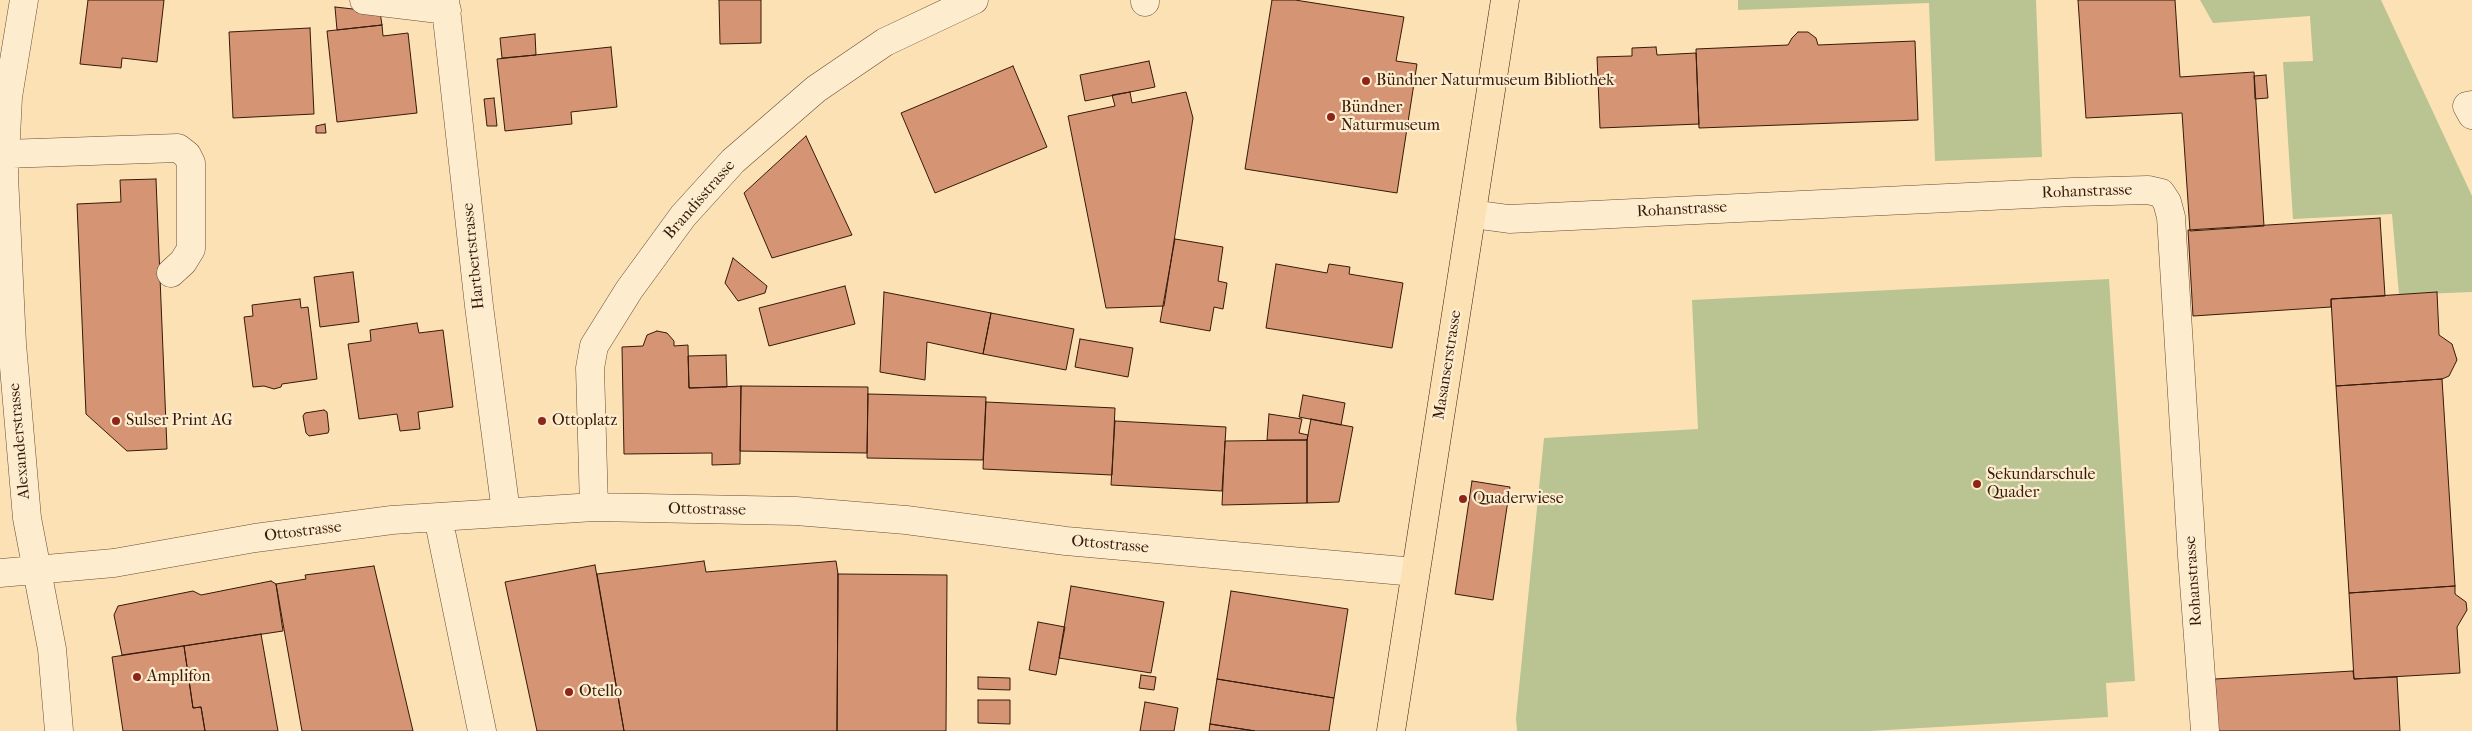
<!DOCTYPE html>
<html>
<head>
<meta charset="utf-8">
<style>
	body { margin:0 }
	canvas { display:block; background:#fce1b4 }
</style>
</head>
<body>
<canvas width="2472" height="731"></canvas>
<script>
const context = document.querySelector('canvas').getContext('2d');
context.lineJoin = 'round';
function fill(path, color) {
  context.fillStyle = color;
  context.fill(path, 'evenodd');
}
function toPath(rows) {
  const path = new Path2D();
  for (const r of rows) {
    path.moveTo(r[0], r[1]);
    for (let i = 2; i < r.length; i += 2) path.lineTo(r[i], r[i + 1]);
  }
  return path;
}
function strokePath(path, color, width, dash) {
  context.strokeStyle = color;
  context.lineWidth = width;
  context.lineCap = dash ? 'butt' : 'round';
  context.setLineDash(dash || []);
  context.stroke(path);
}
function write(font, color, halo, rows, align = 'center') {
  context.font = font + ' "IM FELL French Canon",serif';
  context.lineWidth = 4.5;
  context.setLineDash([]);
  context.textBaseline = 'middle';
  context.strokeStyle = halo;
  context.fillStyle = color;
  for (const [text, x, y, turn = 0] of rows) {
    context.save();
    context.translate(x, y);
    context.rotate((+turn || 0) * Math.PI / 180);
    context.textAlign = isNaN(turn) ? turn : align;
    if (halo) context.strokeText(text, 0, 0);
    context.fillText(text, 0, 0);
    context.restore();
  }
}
fill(toPath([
	[1738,0,2036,0,2042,157,1935,161,1929,3,1738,10],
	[2200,0,2381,0,2472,196,2472,292,2399,295,2392,214,2293,219,2283,62,2313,61,2310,16,2213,23],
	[2109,279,2135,681,2106,683,2108,717,1870,731,1517,731,1516,718,1544,438,1698,429,1692,300]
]), '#b9c492');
const building = toPath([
	[88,0,164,0,157,62,122,58,121,68,80,64,88,0],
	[719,0,761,0,761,43,720,44,719,0],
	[1272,0,1295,0,1404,17,1396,61,1417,64,1397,193,1245,169,1272,0],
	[2078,0,2175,0,2180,77,2254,72,2264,226,2190,231,2182,113,2086,118,2078,0],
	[335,7,380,12,382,25,337,30,335,7],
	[382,25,383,36,408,33,417,113,337,122,327,31,382,25],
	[310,28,314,114,233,118,229,32,310,28],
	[1798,32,1808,32,1816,38,1818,45,1915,41,1918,120,1699,128,1696,49,1788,45,1792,38,1798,32],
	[535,34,536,55,502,58,500,38,535,34],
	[611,47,617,107,571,112,572,124,505,131,497,59,611,47],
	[1656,47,1657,55,1696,53,1699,124,1600,128,1597,57,1632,56,1632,48,1656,47],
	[1149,61,1155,87,1085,101,1080,75,1149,61],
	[1013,66,1047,147,935,193,901,113,1013,66],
	[2266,75,2268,98,2255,99,2254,76,2266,75],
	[1130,92,1132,103,1186,92,1193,118,1164,306,1106,308,1068,116,1115,106,1112,95,1130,92],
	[494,98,497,126,487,126,484,99,494,98],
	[325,124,326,133,316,133,316,126,325,124],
	[806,136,852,235,772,258,744,193,806,136],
	[156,179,167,449,127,451,86,414,77,204,121,202,120,180,156,179],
	[2380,218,2385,296,2331,299,2331,307,2193,316,2188,230,2380,218],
	[1175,239,1223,247,1218,281,1227,283,1223,309,1214,307,1210,331,1160,322,1175,239],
	[733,258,767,286,765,293,738,301,725,283,733,258],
	[1276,264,1327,273,1329,264,1350,267,1349,274,1403,283,1392,348,1266,328,1276,264],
	[353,272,359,322,320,327,314,277,353,272],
	[845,286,855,324,769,346,759,308,845,286],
	[884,292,991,313,983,354,927,342,925,380,880,372,884,292],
	[2437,292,2439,335,2452,344,2457,360,2449,376,2442,379,2336,386,2331,299,2437,292],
	[300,299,301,308,308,307,317,379,282,384,281,387,274,389,264,386,253,387,244,317,253,316,252,305,300,299],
	[991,313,1074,329,1066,370,983,354,991,313],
	[417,323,419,333,443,330,453,407,418,412,420,429,400,431,397,414,359,419,348,344,371,341,370,330,417,323],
	[657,331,667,333,674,341,674,346,688,345,689,388,741,386,740,464,712,465,712,453,624,454,622,347,643,346,647,335,657,331],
	[1080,339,1133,348,1128,377,1075,367,1080,339],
	[726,355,727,387,689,388,688,356,726,355],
	[2442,379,2455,586,2349,593,2336,386,2442,379],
	[741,386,868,387,867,453,740,451,741,386],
	[868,394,986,397,983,460,867,458,868,394],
	[1303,395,1345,403,1341,425,1299,417,1303,395],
	[986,402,1115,408,1112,475,983,469,986,402],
	[324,410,327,412,329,430,328,433,309,436,306,433,303,416,305,413,324,410],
	[1269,414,1302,419,1299,433,1308,435,1307,440,1267,440,1269,414],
	[1311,419,1353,427,1339,502,1307,503,1307,440,1311,419],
	[1115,421,1226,427,1222,491,1111,485,1115,421],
	[1307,440,1307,503,1222,505,1225,441,1307,440],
	[1472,481,1510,487,1493,600,1455,594,1472,481],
	[704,561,706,572,836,561,838,574,837,731,624,731,597,574,704,561],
	[595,565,624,731,537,731,505,582,595,565],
	[374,566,413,731,302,731,276,584,306,579,305,575,374,566],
	[838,574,947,575,946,731,837,731,838,574],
	[271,581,276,584,283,631,122,655,114,615,118,606,193,591,201,595,271,581],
	[1071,586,1164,602,1151,673,1059,658,1071,586],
	[2455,586,2455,594,2466,602,2467,610,2457,627,2460,673,2354,679,2349,593,2455,586],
	[1231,591,1348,609,1334,698,1217,679,1231,591],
	[1038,622,1065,627,1056,675,1029,670,1038,622],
	[261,634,278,731,205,731,201,707,193,708,184,646,261,634],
	[184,646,193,708,201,707,205,731,123,731,112,657,184,646],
	[2353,671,2354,679,2397,677,2400,731,2218,731,2215,679,2353,671],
	[1141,675,1156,677,1154,690,1139,688,1141,675],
	[978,677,1010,678,1010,690,978,689,978,677],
	[1217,679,1334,698,1329,731,1255,731,1210,724,1217,679],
	[978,700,1010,700,1010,724,978,723,978,700],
	[1145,702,1178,708,1174,731,1140,731,1145,702],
	[1210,724,1255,731,1209,731,1210,724]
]);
fill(building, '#d59473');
strokePath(building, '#361a0a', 1);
const minor = toPath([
	[24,0,8,97,4,176,12,344,27,518,52,649,59,731],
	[364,0,447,10],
	[445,0,479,306,506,512],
	[1145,0,1145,2],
	[2472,105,2467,106,2472,115],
	[5,154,178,148,187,155,191,163,191,249,183,262,171,273],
	[1472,214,1509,219,2073,192,2148,190,2161,193,2167,202,2171,217,2192,556,2205,731],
	[594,507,590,368,594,346,629,290,683,216,733,161,816,89,885,42,974,0],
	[438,517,482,731],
	[0,573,114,563,255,538,392,520,594,507,796,511,906,520,1066,541,1415,572]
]);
const major = toPath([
	[1391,731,1505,0]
]);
strokePath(minor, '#684c34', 29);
strokePath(major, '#361a0a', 29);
strokePath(minor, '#fdecce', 28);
strokePath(major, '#fce1b4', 28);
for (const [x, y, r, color] of [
	[1366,81,5,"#8f2418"],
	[1331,117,5,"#8f2418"],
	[116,421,5,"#8f2418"],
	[542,421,5,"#8f2418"],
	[1977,484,5,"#8f2418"],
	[1463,499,5,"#8f2418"],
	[137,677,5,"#8f2418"],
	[569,692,5,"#8f2418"]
]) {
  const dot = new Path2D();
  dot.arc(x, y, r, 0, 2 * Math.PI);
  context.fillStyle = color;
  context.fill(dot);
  strokePath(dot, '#fdecce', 2);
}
write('16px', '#361a0a', '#fdecce', [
	["Bündner Naturmuseum Bibliothek",1376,81],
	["Bündner",1341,108],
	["Naturmuseum",1341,126],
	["Sulser Print AG",126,421],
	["Ottoplatz",552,421],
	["Sekundarschule",1987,475],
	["Quader",1987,493],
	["Quaderwiese",1473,499],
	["Amplifon",147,677],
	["Otello",579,692]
], 'left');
write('16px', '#361a0a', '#fdecce', [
	["Rohanstrasse",2087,192,-2],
	["Brandisstrasse",700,200,-49],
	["Rohanstrasse",1682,210,-3],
	["Hartbertstrasse",474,256,-96],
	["Masanserstrasse",1448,365,-81],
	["Alexanderstrasse",20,441,-95],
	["Ottostrasse",707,510,1],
	["Ottostrasse",303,532,-7],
	["Ottostrasse",1110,545,5],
	["Rohanstrasse",2194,581,-94]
]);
</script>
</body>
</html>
